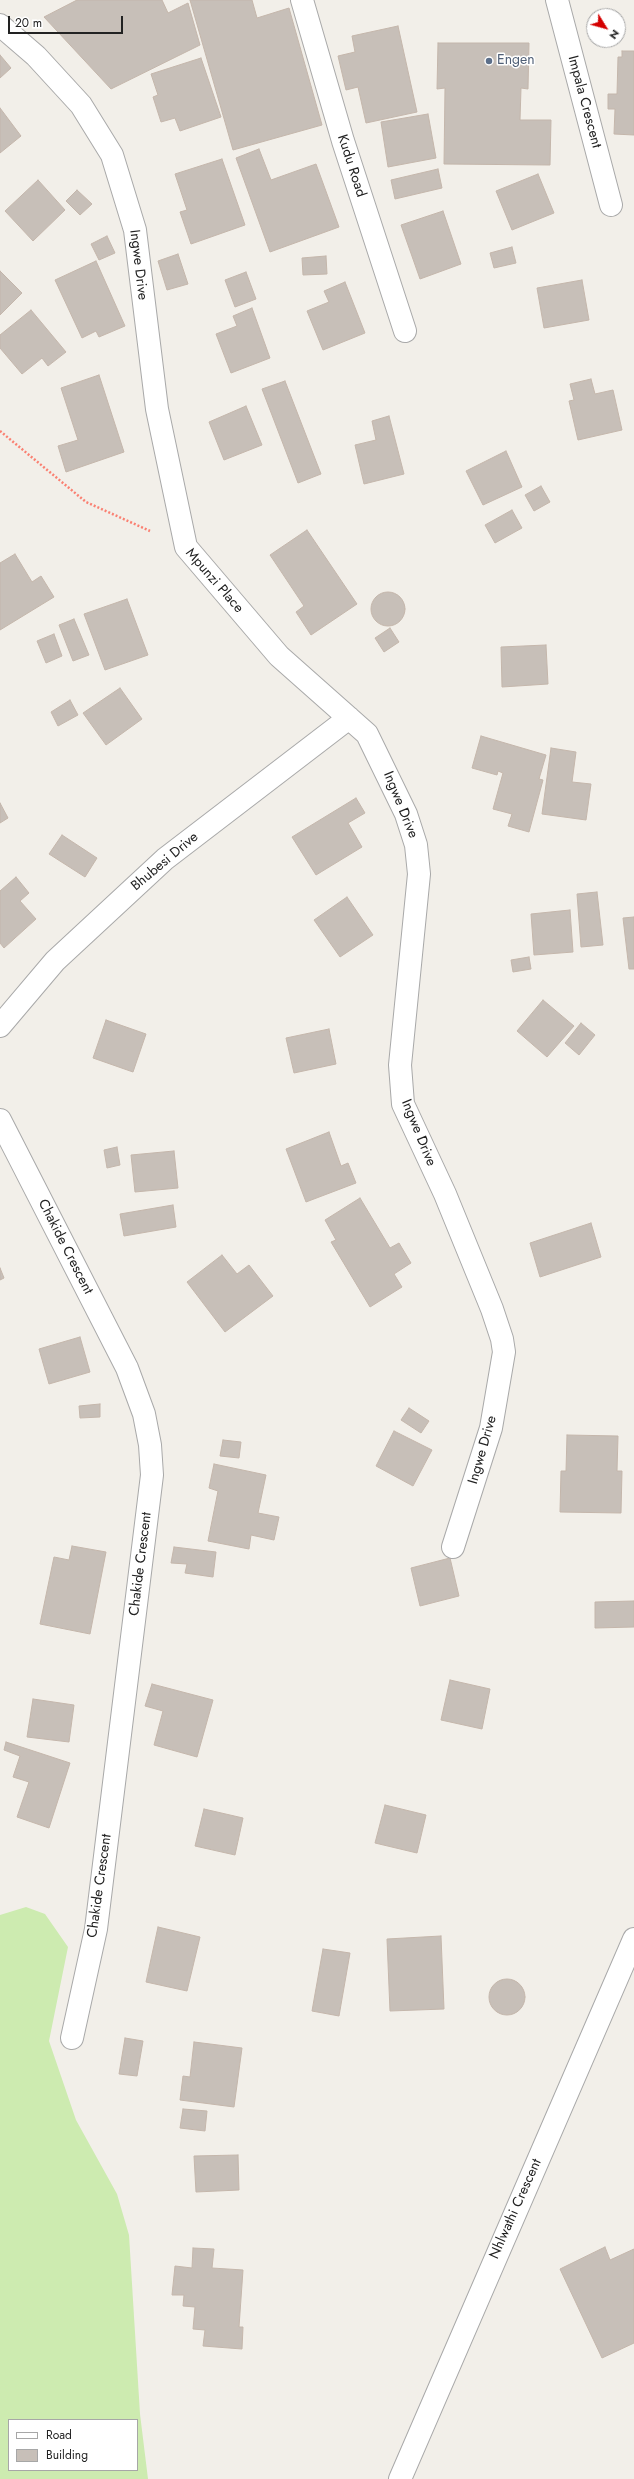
<!DOCTYPE html>
<html>
<head>
<meta charset="utf-8">
<style>
	body { margin:0 }
	#map { position:relative; width:634px; height:2479px; overflow:hidden; background:#f2efe9; font-family:Jost,sans-serif }
	canvas { display:block }
	.legend { position:absolute; left:8px; top:2419px; width:130px; height:52px; box-sizing:border-box; background:#fff; border:1px solid #a7a7a7; margin:0; padding:5px 7px; list-style:none; font-size:12px; color:#222 }
	.legend li { display:flex; align-items:center; gap:8px; height:20px }
	.legend b { width:20px; border:1px solid #a7a7a7 }
	.north { position:absolute; left:586px; top:8px; width:40px; height:40px; box-sizing:border-box; background:#fff; border:1px solid #a7a7a7; border-radius:50%; rotate:127deg; font-size:11px; font-weight:700; line-height:16px; text-align:center; color:#222 }
	.north::after { content:''; display:block; margin:auto; width:14px; height:18px; background:#d40000; clip-path:polygon(50% 0,100% 100%,50% 72%,0 100%) }
	.scale { position:absolute; left:8px; top:16px; width:115px; height:18px; box-sizing:border-box; border:2px solid #222; border-top:0; padding-left:5px; font-size:12px; line-height:14px; white-space:nowrap; color:#222; -webkit-text-stroke:3px #fff; paint-order:stroke }
</style>
</head>
<body>
<div id="map">
<canvas width="634" height="2479"></canvas>
<ul class="legend">
<li><b style="height:5px;background:#fff"></b>Road</li>
<li><b style="height:11px;background:#c7bfb8"></b>Building</li>
</ul>
<div class="north">N</div>
<div class="scale">20 m</div>
</div>
<script>
const context = document.querySelector('canvas').getContext('2d');
context.lineJoin = 'round';
function fill(path, color) {
  context.fillStyle = color;
  context.fill(path, 'evenodd');
}
function toPath(rows) {
  const path = new Path2D();
  for (const r of rows) {
    if (r.length === 3) {
      path.moveTo(r[0] + r[2], r[1]);
      path.arc(r[0], r[1], r[2], 0, 2 * Math.PI);
      continue;
    }
    path.moveTo(r[0], r[1]);
    for (let i = 2; i < r.length; i += 2) path.lineTo(r[i], r[i + 1]);
  }
  return path;
}
function strokePath(path, color, width, dash) {
  context.strokeStyle = color;
  context.lineWidth = width;
  context.lineCap = dash ? 'butt' : 'round';
  context.setLineDash(dash || []);
  context.stroke(path);
}
function write(font, color, halo, rows, align = 'center') {
  context.font = font + ' Jost,sans-serif';
  context.lineWidth = 3;
  context.setLineDash([]);
  context.textBaseline = 'middle';
  context.strokeStyle = halo;
  context.fillStyle = color;
  for (const [text, x, y, turn = 0] of rows) {
    context.save();
    context.translate(x, y);
    context.rotate((+turn || 0) * Math.PI / 180);
    context.textAlign = isNaN(turn) ? turn : align;
    if (halo) context.strokeText(text, 0, 0);
    context.fillText(text, 0, 0);
    context.restore();
  }
}
fill(toPath([
	[26,1907,45,1914,68,1947,49,2041,76,2120,117,2194,129,2235,140,2414,148,2479,0,2479,0,1915],
	[9,2420,137,2420,137,2470,9,2470]
]), '#cdebb0');
const building = toPath([
	[77,0,162,0,168,13,188,3,200,45,111,89,44,17,77,0],
	[190,0,252,0,257,18,289,8,322,125,233,150,190,0],
	[398,26,417,112,366,123,358,87,346,90,338,56,355,52,352,36,398,26],
	[438,43,529,43,528,89,521,88,520,120,551,120,550,165,444,164,445,88,437,89,438,43],
	[622,51,634,51,634,135,614,134,615,109,608,109,608,94,617,94,618,57,622,57,622,51],
	[0,55,11,68,0,78,0,55],
	[201,58,221,117,180,131,175,118,161,122,153,97,158,95,151,74,201,58],
	[0,108,21,136,0,153,0,108],
	[428,114,436,158,388,167,381,122,428,114],
	[259,149,271,180,316,164,339,227,270,252,236,158,259,149],
	[222,159,245,225,191,244,180,212,187,210,175,174,222,159],
	[438,169,442,188,395,199,391,180,438,169],
	[538,174,554,213,512,230,496,191,538,174],
	[38,180,65,210,33,241,5,211,38,180],
	[77,190,92,204,80,215,66,201,77,190],
	[443,211,461,264,420,279,401,225,443,211],
	[107,236,115,253,99,260,91,244,107,236],
	[512,247,516,263,494,268,490,253,512,247],
	[178,254,188,284,167,290,158,261,178,254],
	[326,256,327,274,303,275,302,258,326,256],
	[96,261,125,326,99,337,96,331,82,338,55,280,96,261],
	[0,271,22,293,0,315,0,271],
	[246,272,256,299,235,307,225,280,246,272],
	[582,280,589,320,544,328,537,288,582,280],
	[345,282,365,333,323,350,307,311,329,302,324,291,345,282],
	[252,308,270,358,231,373,216,334,237,326,233,316,252,308],
	[31,310,66,352,48,366,42,358,22,374,0,348,0,335,31,310],
	[99,375,124,452,66,472,58,446,78,440,61,388,99,375],
	[591,379,595,394,613,390,622,430,578,440,569,401,574,400,570,384,591,379],
	[285,381,321,474,298,483,262,389,285,381],
	[246,406,262,445,224,460,209,422,246,406],
	[389,416,404,474,364,484,355,445,376,440,372,421,389,416],
	[506,451,522,487,483,505,466,471,506,451],
	[541,486,550,502,534,511,525,495,541,486],
	[512,510,522,528,495,543,485,525,512,510],
	[307,530,357,604,311,635,296,612,304,606,270,555,307,530],
	[15,554,32,582,41,576,54,597,0,630,0,563,15,554],
	[388,609,17],
	[127,599,148,655,105,670,84,614,127,599],
	[74,619,89,655,73,661,59,625,74,619],
	[390,628,399,642,384,652,375,638,390,628],
	[54,634,62,656,46,663,37,641,54,634],
	[546,645,548,684,502,687,501,647,546,645],
	[120,688,142,719,106,745,83,713,120,688],
	[70,700,78,715,58,726,51,712,70,700],
	[481,736,546,755,539,779,543,780,529,832,508,826,512,814,493,809,503,773,498,771,497,775,472,768,481,736],
	[551,748,576,752,572,782,591,784,586,820,542,814,551,748],
	[356,798,365,813,348,823,362,847,316,875,292,837,356,798],
	[0,803,8,818,0,823,0,803],
	[62,835,97,858,85,877,49,854,62,835],
	[16,877,29,893,20,901,36,919,4,948,0,943,0,891,16,877],
	[597,892,603,945,581,947,577,894,597,892],
	[347,897,373,935,340,957,314,920,347,897],
	[570,910,573,952,534,955,531,914,570,910],
	[634,917,634,969,629,969,623,918,634,917],
	[529,957,531,969,513,972,511,960,529,957],
	[543,1000,574,1026,547,1057,517,1031,543,1000],
	[106,1020,146,1034,133,1072,93,1058,106,1020],
	[581,1023,595,1035,579,1055,565,1043,581,1023],
	[329,1029,336,1064,294,1073,286,1038,329,1029],
	[329,1132,341,1166,348,1163,356,1183,306,1202,286,1149,329,1132],
	[117,1147,120,1165,107,1168,104,1150,117,1147],
	[174,1151,178,1188,135,1192,131,1155,174,1151],
	[360,1198,390,1248,399,1243,411,1263,394,1274,402,1287,370,1307,331,1242,336,1240,325,1220,360,1198],
	[173,1205,176,1227,124,1236,120,1214,173,1205],
	[591,1223,601,1257,540,1277,530,1243,591,1223],
	[222,1255,237,1274,249,1265,273,1296,225,1332,187,1282,222,1255],
	[0,1268,4,1278,0,1280,0,1268],
	[80,1337,90,1372,49,1384,39,1349,80,1337],
	[100,1404,100,1417,80,1418,79,1406,100,1404],
	[409,1408,429,1421,421,1433,401,1420,409,1408],
	[394,1431,432,1450,413,1486,376,1466,394,1431],
	[567,1435,618,1436,617,1471,622,1471,621,1513,560,1512,561,1471,566,1471,567,1435],
	[223,1440,241,1442,239,1458,220,1456,223,1440],
	[214,1464,266,1475,258,1513,279,1517,274,1540,251,1535,249,1549,208,1541,218,1491,209,1488,214,1464],
	[72,1546,106,1552,90,1634,40,1624,54,1557,69,1560,72,1546],
	[174,1547,216,1552,213,1577,185,1573,187,1564,171,1563,174,1547],
	[450,1558,459,1596,420,1606,411,1568,450,1558],
	[634,1601,634,1627,595,1628,595,1602,634,1601],
	[450,1680,490,1689,482,1729,441,1720,450,1680],
	[152,1684,213,1700,197,1757,154,1745,163,1711,145,1706,152,1684],
	[33,1699,74,1705,69,1742,27,1737,33,1699],
	[6,1742,70,1763,49,1828,17,1817,29,1782,13,1777,20,1756,4,1750,6,1742],
	[385,1805,426,1815,417,1853,375,1843,385,1805],
	[204,1809,243,1818,235,1855,195,1846,204,1809],
	[158,1927,200,1937,187,1991,146,1982,158,1927],
	[441,1936,444,2009,390,2011,387,1939,441,1936],
	[323,1949,350,1953,339,2016,312,2011,323,1949],
	[507,1997,18],
	[125,2038,143,2041,137,2076,119,2074,125,2038],
	[194,2042,242,2048,234,2107,180,2100,183,2076,190,2077,194,2042],
	[183,2109,207,2111,205,2131,180,2128,183,2109],
	[238,2155,239,2190,196,2192,194,2156,238,2155],
	[605,2247,610,2260,634,2249,634,2343,602,2358,560,2269,605,2247],
	[193,2248,214,2249,212,2268,243,2270,239,2327,243,2327,242,2349,203,2346,205,2330,193,2329,195,2307,183,2306,184,2295,172,2295,175,2266,192,2268,193,2248]
]);
fill(building, '#c7bfb8');
strokePath(building, '#c4b6ab', 1);
const minor = toPath([
	[302,0,343,141,405,331],
	[557,0,611,205],
	[0,25,36,56,81,105,112,155,135,230,157,409,186,547,279,656,367,734,406,814,416,845,419,874,400,1065,403,1104,445,1194,492,1309,502,1339,504,1352,491,1428,453,1547],
	[0,1026,55,961,165,859,349,718],
	[0,1120,127,1368,144,1414,150,1445,152,1475,96,1929,72,2038],
	[400,2479,634,1939]
]);
strokePath(minor, '#a9a9a9', 24);
strokePath(toPath([
	[0,431,86,502,150,531]
]), '#fa8072', 2.5, [2, 2]);
strokePath(minor, '#fff', 22);
for (const [x, y, r, color] of [
	[489,61,4,"#5c6f8a"]
]) {
  const dot = new Path2D();
  dot.arc(x, y, r, 0, 2 * Math.PI);
  context.fillStyle = color;
  context.fill(dot);
  strokePath(dot, '#fff', 1.5);
}
write('14px', '#4e5e75', '#fff', [
	["Engen",497,61]
], 'left');
write('14px', '#222', '#fff', [
	["Impala Crescent",584,102,75],
	["Kudu Road",351,166,72],
	["Ingwe Drive",138,265,83],
	["Mpunzi Place",214,581,49],
	["Ingwe Drive",400,805,68],
	["Bhubesi Drive",165,862,-40],
	["Ingwe Drive",418,1133,68],
	["Chakide Crescent",65,1247,63],
	["Ingwe Drive",483,1450,-74],
	["Chakide Crescent",141,1564,-83],
	["Chakide Crescent",100,1886,-82],
	["Nhlwathi Crescent",516,2209,-66]
]);
</script>
</body>
</html>
